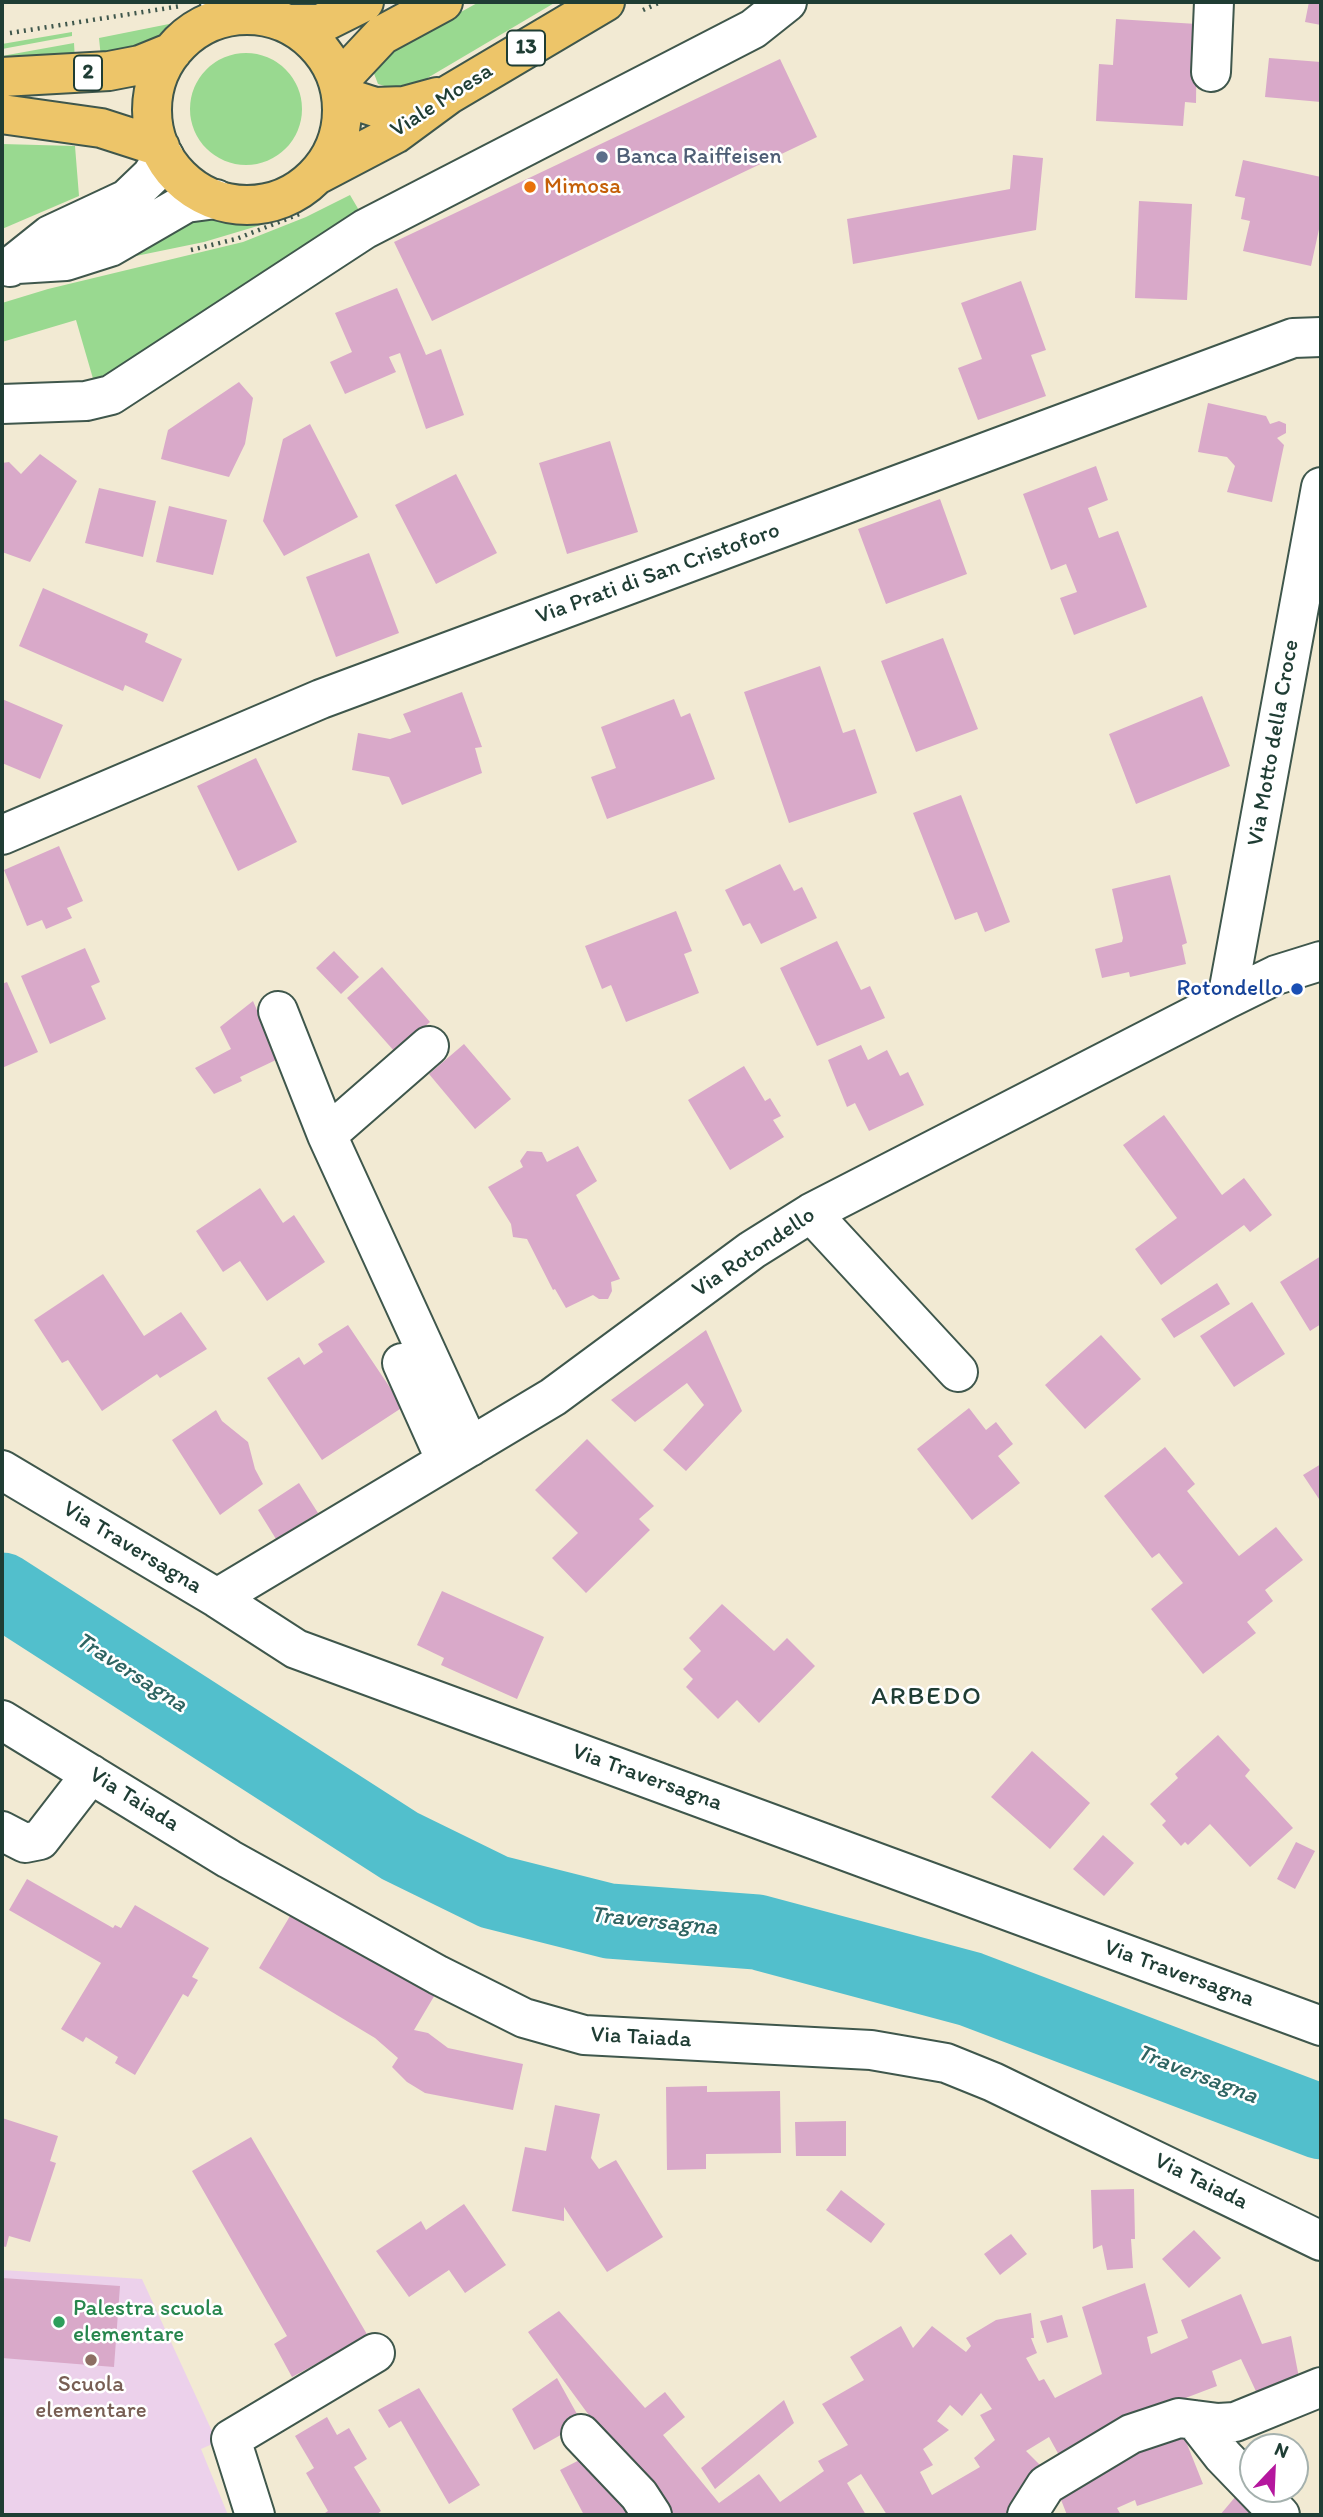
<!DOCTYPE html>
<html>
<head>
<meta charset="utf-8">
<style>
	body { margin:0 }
	#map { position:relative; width:1323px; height:2517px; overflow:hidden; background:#f2ead3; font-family:Itim,sans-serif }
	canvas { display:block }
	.frame { position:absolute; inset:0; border:4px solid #1f3d34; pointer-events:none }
	.north { position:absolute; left:1239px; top:2433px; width:70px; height:70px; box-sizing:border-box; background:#fff; border:2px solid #a5b1ae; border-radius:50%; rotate:23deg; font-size:19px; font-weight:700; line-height:28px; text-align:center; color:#1f3d34 }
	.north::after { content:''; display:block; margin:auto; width:24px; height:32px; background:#b5179e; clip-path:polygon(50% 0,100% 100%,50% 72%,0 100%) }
</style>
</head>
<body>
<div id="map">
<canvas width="1323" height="2517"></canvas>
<div class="frame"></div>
<div class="north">N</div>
</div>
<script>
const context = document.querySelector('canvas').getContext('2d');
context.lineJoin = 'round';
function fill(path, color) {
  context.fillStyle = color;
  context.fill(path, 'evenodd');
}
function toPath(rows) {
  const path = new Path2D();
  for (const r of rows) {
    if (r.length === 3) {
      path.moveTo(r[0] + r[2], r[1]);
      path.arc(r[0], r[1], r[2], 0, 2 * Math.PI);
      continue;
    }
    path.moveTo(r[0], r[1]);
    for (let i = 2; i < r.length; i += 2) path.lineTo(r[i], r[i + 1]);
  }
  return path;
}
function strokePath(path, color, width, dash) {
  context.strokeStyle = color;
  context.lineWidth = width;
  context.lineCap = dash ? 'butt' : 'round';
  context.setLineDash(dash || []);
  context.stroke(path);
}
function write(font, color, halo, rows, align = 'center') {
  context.font = font + ' Itim,sans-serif';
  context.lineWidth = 5;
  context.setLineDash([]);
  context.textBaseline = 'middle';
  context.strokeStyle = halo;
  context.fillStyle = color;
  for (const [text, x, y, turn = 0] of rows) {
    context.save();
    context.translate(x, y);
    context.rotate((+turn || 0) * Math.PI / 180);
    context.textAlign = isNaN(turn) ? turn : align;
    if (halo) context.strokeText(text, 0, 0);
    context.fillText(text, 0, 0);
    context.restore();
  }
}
fill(toPath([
	[2,2270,142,2279,217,2442,201,2449,228,2515,2,2515]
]), '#ecd1eb');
fill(toPath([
	[479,2,556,2,424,80,391,88,378,84,373,71,383,55],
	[174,23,152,40,101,58,99,38],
	[72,32,72,36,2,49,2,44],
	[74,43,75,61,2,67,2,56],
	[246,109,56],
	[2,144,75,146,79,196,2,229],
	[350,195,360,212,106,385,94,382,76,320,2,342,2,303,48,289,243,242,306,217],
	[202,214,221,220,262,222,261,225,204,242,131,257]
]), '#99d990');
strokePath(toPath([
	[2,1590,400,1846,494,1892,609,1921,757,1932,970,1989,1321,2122]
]), '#52bfcc', 75);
fill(toPath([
	[1309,2,1321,2,1321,25,1305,22],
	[1116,19,1197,24,1196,103,1185,102,1183,126,1096,121,1099,64,1113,65],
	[1269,58,1321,62,1321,102,1265,97],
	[780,59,817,137,432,321,394,242],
	[1013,155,1043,158,1036,230,853,264,847,219,1010,189],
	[1243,160,1321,177,1321,220,1311,266,1243,251,1250,221,1241,219,1245,198,1235,196],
	[1139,201,1192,204,1187,300,1135,298],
	[1021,281,1046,350,1031,355,1046,396,978,420,958,368,982,359,961,303],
	[397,288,426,355,441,349,464,415,426,429,400,353,389,357,396,372,345,394,330,362,352,352,335,313],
	[239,382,253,398,245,444,229,477,161,459,168,430],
	[1208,403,1266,416,1270,424,1279,421,1286,424,1286,433,1277,438,1284,445,1272,502,1227,492,1235,466,1227,457,1198,452],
	[310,424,358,517,284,556,263,521,283,439],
	[610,441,638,532,567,554,539,463],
	[40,454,77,481,30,562,2,552,2,463,9,462,21,474],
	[1096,466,1108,500,1088,508,1099,538,1118,531,1147,607,1074,635,1060,598,1077,592,1066,564,1051,570,1023,494],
	[456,474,497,553,436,584,395,505],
	[99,488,156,501,143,557,85,543],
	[940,499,967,574,886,604,858,529],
	[169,506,227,520,213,575,156,562],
	[369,553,399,633,336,657,306,577],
	[43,588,148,634,145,642,182,659,163,702,125,685,123,691,19,646],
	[943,638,978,729,916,752,881,661],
	[820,666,843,733,855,729,877,793,789,823,744,692],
	[462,692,482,747,475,748,482,773,402,805,389,777,352,770,358,733,390,739,411,732,403,714],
	[1202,696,1230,766,1136,804,1109,734],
	[2,699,63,725,40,779,2,763],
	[674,699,681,717,690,713,715,779,607,819,591,777,616,768,601,727],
	[256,758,297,842,238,871,197,786],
	[961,795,1010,922,985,932,977,912,955,920,913,813],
	[59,846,83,901,67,908,72,918,46,929,42,920,27,926,4,870],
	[780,864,794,891,802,887,817,918,761,944,750,923,743,926,725,890],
	[1170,875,1187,943,1182,945,1186,964,1130,977,1129,972,1102,978,1095,949,1122,942,1123,938,1112,889],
	[676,911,692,951,684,954,699,993,626,1022,611,985,602,989,585,946],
	[837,941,861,990,870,986,885,1018,817,1046,780,968],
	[85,948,100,982,91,986,106,1019,50,1044,21,976],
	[334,951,359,977,341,994,316,968],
	[382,967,430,1022,395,1052,347,998],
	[7,982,38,1052,2,1068,2,984],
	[253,1001,278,1059,240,1077,242,1081,214,1094,195,1068,231,1049,220,1027],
	[464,1044,511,1099,475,1129,429,1074],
	[861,1045,868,1060,887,1050,900,1076,908,1072,924,1105,869,1131,855,1103,847,1107,828,1060],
	[744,1066,765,1101,770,1098,781,1116,773,1120,784,1137,730,1170,688,1100],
	[1164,1115,1222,1195,1244,1178,1272,1215,1250,1232,1244,1225,1161,1285,1135,1249,1177,1218,1123,1145],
	[578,1146,597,1181,576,1195,620,1279,611,1282,612,1291,608,1299,599,1299,593,1295,566,1308,555,1289,553,1290,527,1239,513,1237,511,1224,488,1187,523,1167,520,1161,527,1151,542,1152,547,1162],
	[260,1188,283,1223,294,1215,325,1262,267,1301,240,1261,223,1272,196,1231],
	[1321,1256,1321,1324,1310,1331,1280,1282],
	[103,1274,144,1336,181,1312,207,1349,160,1378,157,1374,102,1411,68,1360,62,1363,34,1320],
	[1217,1283,1230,1304,1174,1338,1161,1319],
	[1252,1302,1285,1354,1234,1387,1200,1336],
	[348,1325,403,1407,322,1460,267,1378,299,1357,304,1365,323,1352,318,1344],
	[706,1330,742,1411,686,1471,663,1450,704,1405,687,1383,635,1422,611,1400],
	[1101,1335,1141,1379,1085,1429,1045,1385],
	[969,1408,986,1430,996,1422,1013,1444,998,1456,1020,1483,972,1520,917,1449],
	[216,1410,222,1421,248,1442,255,1469,263,1484,220,1515,172,1440],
	[587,1439,654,1506,639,1519,650,1530,586,1593,552,1558,578,1533,535,1490],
	[1165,1447,1195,1484,1187,1491,1239,1556,1276,1527,1303,1560,1265,1590,1273,1601,1247,1622,1256,1633,1203,1674,1151,1609,1183,1583,1159,1553,1152,1558,1104,1496],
	[1321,1464,1321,1502,1303,1475],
	[299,1483,318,1513,276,1539,258,1510],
	[442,1591,544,1637,517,1699,441,1665,444,1658,417,1645],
	[722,1604,774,1651,787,1638,815,1666,759,1723,737,1700,718,1719,686,1687,693,1679,683,1669,701,1651,689,1638],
	[1218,1735,1250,1770,1245,1776,1293,1828,1250,1867,1210,1824,1188,1845,1185,1842,1181,1846,1162,1825,1166,1821,1150,1804,1178,1778,1175,1774],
	[1032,1751,1090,1803,1050,1849,991,1797],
	[1103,1835,1134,1863,1104,1896,1073,1869],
	[1296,1842,1315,1851,1295,1889,1277,1879],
	[27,1879,113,1928,115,1925,121,1928,135,1905,209,1948,192,1977,198,1980,188,1997,183,1994,135,2075,115,2063,118,2057,86,2037,83,2042,61,2029,101,1963,9,1910],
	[293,1911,439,1988,414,2030,428,2033,448,2048,523,2064,513,2110,425,2093,407,2082,392,2067,398,2058,375,2038,259,1968],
	[707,2086,707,2092,780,2091,781,2153,706,2154,706,2169,667,2170,666,2087],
	[555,2105,600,2114,591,2158,599,2169,616,2160,663,2237,607,2272,564,2207,564,2221,512,2211,525,2147,546,2151],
	[2,2118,58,2136,50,2161,56,2163,30,2242,9,2236,6,2247,2,2246],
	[846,2121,846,2156,796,2156,795,2122],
	[251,2137,368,2336,292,2377,274,2344,287,2336,192,2171],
	[1134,2189,1135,2239,1131,2239,1133,2268,1107,2270,1102,2245,1093,2249,1091,2190],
	[841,2190,885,2224,871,2243,826,2210],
	[464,2204,506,2265,465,2293,449,2270,409,2297,376,2251,421,2221,426,2230],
	[1194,2230,1221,2258,1189,2288,1162,2259],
	[1011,2234,1027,2254,1000,2275,984,2254],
	[2,2278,120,2286,114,2367,2,2358],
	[1145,2283,1158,2333,1147,2337,1151,2354,1188,2338,1181,2320,1241,2294,1262,2344,1291,2336,1300,2383,1260,2400,1241,2359,1212,2371,1217,2386,1154,2410,1065,2466,1049,2437,1026,2451,1049,2474,1008,2515,887,2515,861,2474,847,2483,866,2515,662,2515,528,2332,559,2311,645,2408,665,2392,685,2417,663,2435,719,2503,759,2474,780,2502,824,2471,818,2461,848,2445,822,2404,864,2380,850,2357,901,2326,913,2348,932,2326,966,2352,971,2346,966,2338,996,2320,1031,2313,1034,2338,1031,2338,1037,2353,1026,2358,1039,2381,1044,2379,1055,2398,1102,2374,1082,2307],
	[981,2393,992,2409,980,2415,995,2440,974,2458,980,2467,932,2495,920,2472,933,2465,923,2449,949,2430,937,2421,950,2405,962,2416],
	[1062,2315,1068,2337,1047,2343,1040,2321],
	[557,2378,582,2423,534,2450,512,2409],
	[419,2388,480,2485,449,2504,401,2421,389,2428,378,2410],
	[784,2400,794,2423,715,2489,701,2468],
	[327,2417,337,2435,349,2428,367,2459,354,2467,381,2511,376,2515,325,2513,328,2511,306,2473,314,2468,295,2436],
	[1179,2424,1203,2484,1137,2506,1135,2500,1117,2508,1121,2515,1067,2515,1054,2482],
	[595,2452,649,2515,584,2515,560,2470],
	[1236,2496,1259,2515,1220,2515]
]), '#d9a9c9');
const minor = toPath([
	[220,2,224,17],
	[1211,72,1214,2],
	[17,264,66,261,110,247,186,203,216,199],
	[10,267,50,235,127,199,151,176,164,156],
	[2,404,86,401,111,395,365,229,753,29,787,2],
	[2,835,321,699,1293,338,1321,337],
	[1227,999,1321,487],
	[278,1011,327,1135,470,1447],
	[327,1135,429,1046],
	[811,1213,958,1372],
	[402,1363,446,1461],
	[2,1470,217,1598,296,1649,1321,2026],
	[217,1598,553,1397,752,1250,811,1213,1227,999,1276,975,1321,961],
	[2,1720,229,1859,438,1975,524,2018,584,2035,871,2050,946,2063,993,2082,1321,2241],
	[2,1831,25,1843,40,1840,91,1774],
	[1195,2420,1223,2456,1280,2515],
	[581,2434,639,2495,652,2515],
	[255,2515,231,2439,375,2353],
	[1027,2515,1046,2485,1131,2434,1179,2418,1218,2423,1235,2422,1321,2387]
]);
const major = toPath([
	[247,110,95],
	[288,24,320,24,364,2],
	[2,77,109,71,140,65,172,52],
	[338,82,382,35,443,2],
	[341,96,375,107,404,106,437,97],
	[2,114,101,128,160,147],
	[317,175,395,134,448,95,605,2]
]);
strokePath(minor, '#3f574c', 42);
strokePath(major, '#3f574c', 42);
strokePath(toPath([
	[643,10,661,2],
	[10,33,181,6],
	[191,250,236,239,302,213]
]), '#3f574c', 4.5, [2, 5]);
strokePath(minor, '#fff', 38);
strokePath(major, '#edc569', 38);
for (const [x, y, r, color] of [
	[602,157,7,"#5c6f8a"],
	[530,187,7,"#e8710a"],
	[1297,989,7,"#1a4fb4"],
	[59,2322,7,"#2e9e5b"],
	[91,2360,7,"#8d6e63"]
]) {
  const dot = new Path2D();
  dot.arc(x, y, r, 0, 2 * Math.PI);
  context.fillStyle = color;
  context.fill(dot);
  strokePath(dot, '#fff', 2.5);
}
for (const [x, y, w] of [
	[526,48,38],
	[88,73,28]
]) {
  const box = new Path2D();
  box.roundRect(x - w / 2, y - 17.5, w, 35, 5);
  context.fillStyle = '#fff';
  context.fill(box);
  strokePath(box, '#1f3d34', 2);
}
write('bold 21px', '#1f3d34', null, [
	["13",526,48],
	["2",88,73]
]);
write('23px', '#1f3d34', '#fff', [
	["Viale Moesa",442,101,-33],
	["Via Prati di San Cristoforo",658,574,-20],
	["Via Motto della Croce",1274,743,-80],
	["Via Rotondello",754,1253,-34],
	["Via Traversagna",132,1548,31],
	["Via Traversagna",647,1778,20],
	["Via Taiada",134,1800,32],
	["Via Traversagna",1179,1974,20],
	["Via Taiada",641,2038,3],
	["Via Taiada",1201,2182,26]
]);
write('23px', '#4e5e75', '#fff', [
	["Banca Raiffeisen",616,157]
], 'left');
write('23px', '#c56008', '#fff', [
	["Mimosa",544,187]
], 'left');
write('23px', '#164399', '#fff', [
	["Rotondello",1283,989]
], 'right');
write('23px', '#27864d', '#fff', [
	["Palestra scuola",73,2309],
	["elementare",73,2335]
], 'left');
write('23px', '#785e54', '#fff', [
	["Scuola",91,2385],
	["elementare",91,2411]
]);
write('italic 24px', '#2e6462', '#fff', [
	["Traversagna",131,1673,33],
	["Traversagna",654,1922,6],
	["Traversagna",1197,2075,21]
]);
context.letterSpacing = '2px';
write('26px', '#1f3d34', '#fff', [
	["ARBEDO",927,1697]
]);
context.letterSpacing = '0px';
</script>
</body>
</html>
